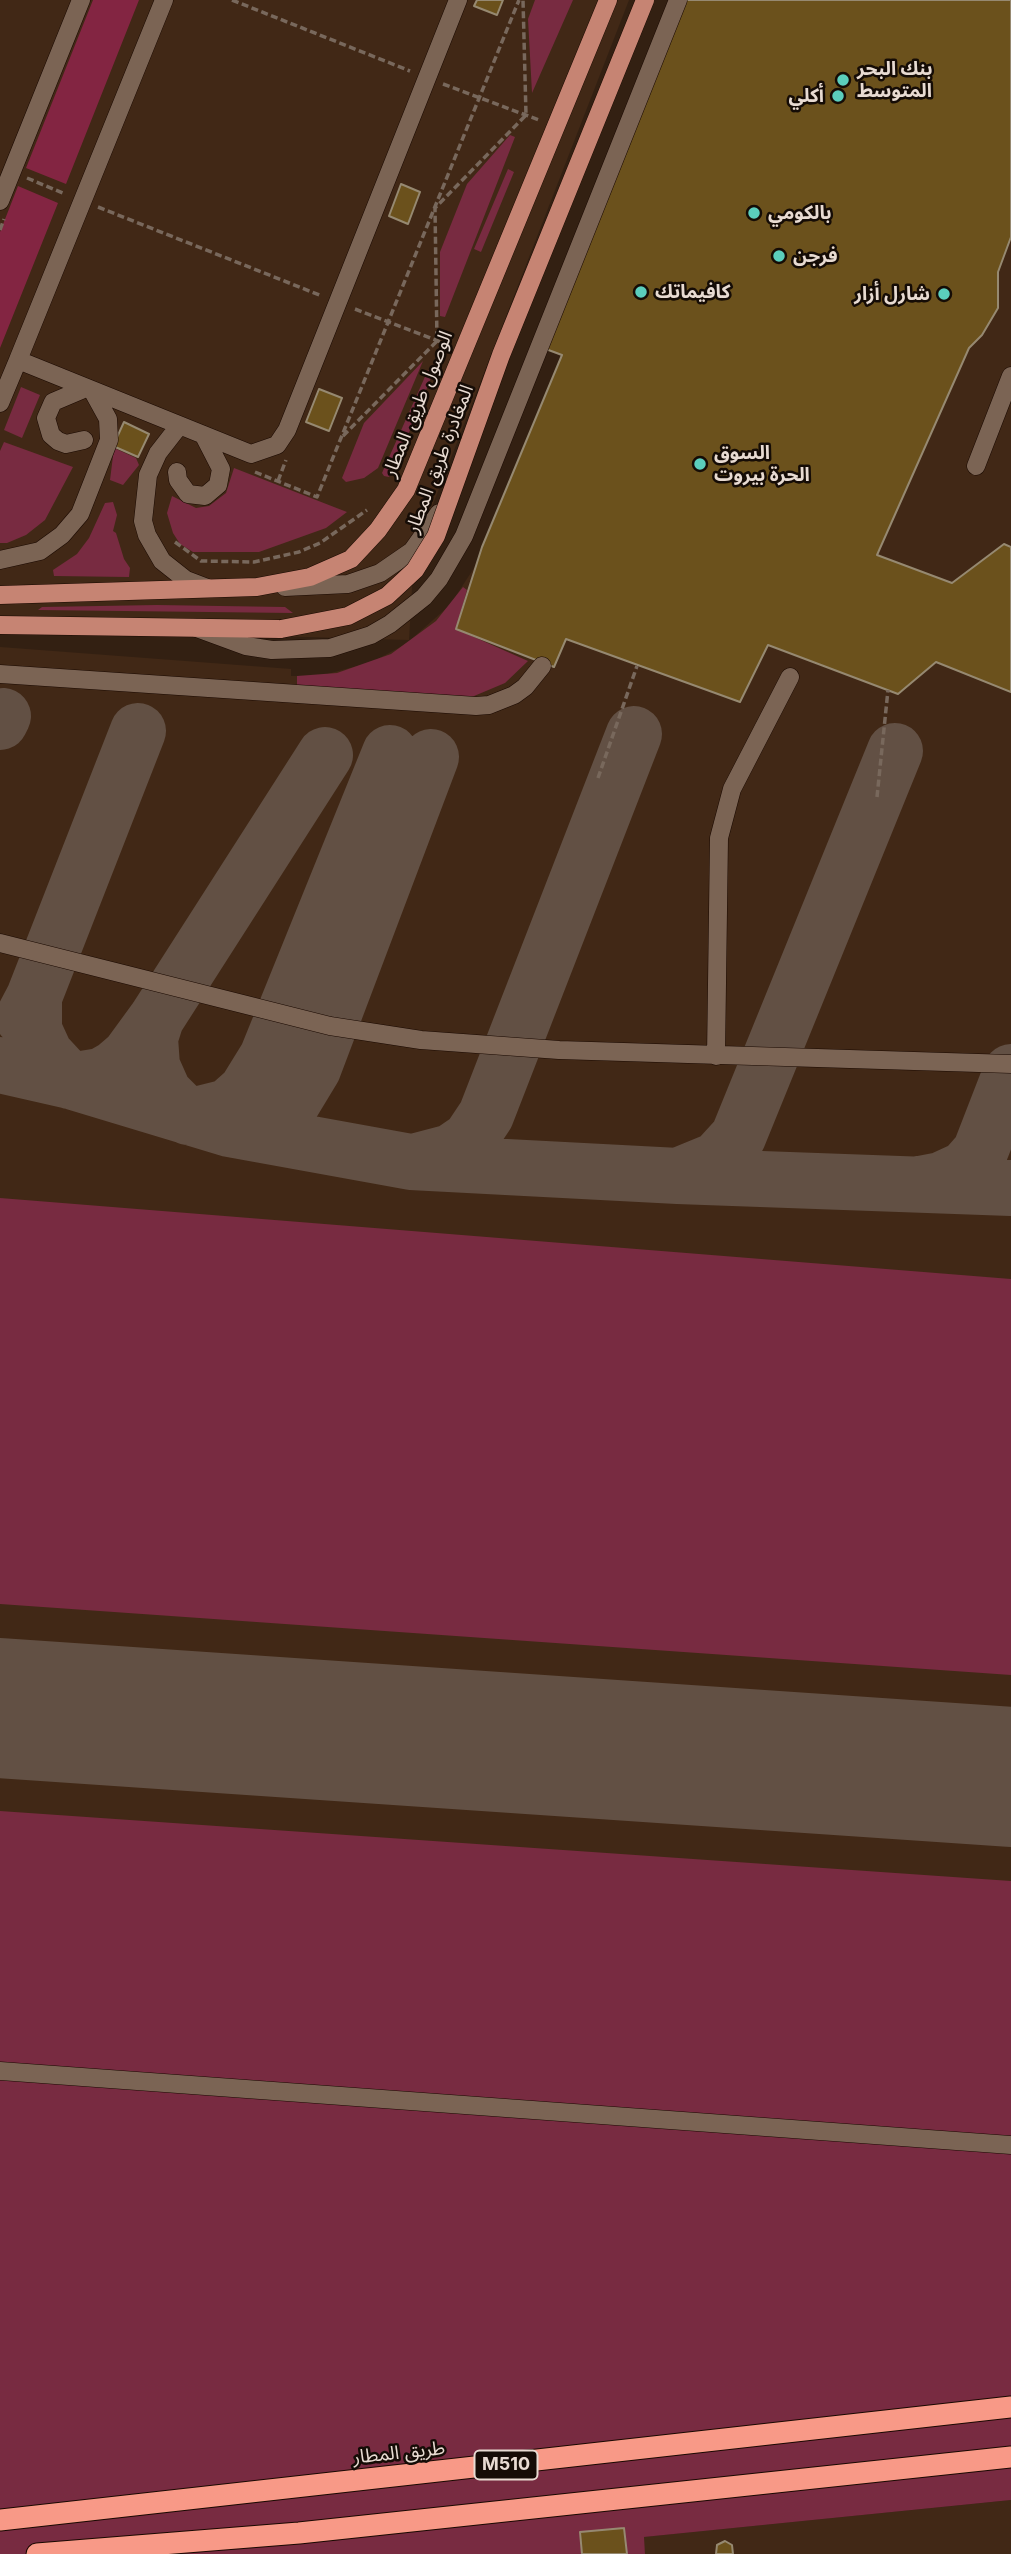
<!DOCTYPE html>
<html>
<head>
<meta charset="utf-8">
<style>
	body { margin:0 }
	canvas { display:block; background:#332012 }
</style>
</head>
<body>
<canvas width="1011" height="2554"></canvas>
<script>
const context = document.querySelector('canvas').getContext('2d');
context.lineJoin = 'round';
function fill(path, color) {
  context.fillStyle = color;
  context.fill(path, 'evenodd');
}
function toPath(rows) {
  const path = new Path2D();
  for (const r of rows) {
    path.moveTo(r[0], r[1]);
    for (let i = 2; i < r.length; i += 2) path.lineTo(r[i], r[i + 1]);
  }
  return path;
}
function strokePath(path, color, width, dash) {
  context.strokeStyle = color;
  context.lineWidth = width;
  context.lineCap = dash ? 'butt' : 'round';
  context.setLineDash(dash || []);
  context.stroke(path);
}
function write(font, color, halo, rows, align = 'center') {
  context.font = font + ' Inter,"Noto Sans Arabic",sans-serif';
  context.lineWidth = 5;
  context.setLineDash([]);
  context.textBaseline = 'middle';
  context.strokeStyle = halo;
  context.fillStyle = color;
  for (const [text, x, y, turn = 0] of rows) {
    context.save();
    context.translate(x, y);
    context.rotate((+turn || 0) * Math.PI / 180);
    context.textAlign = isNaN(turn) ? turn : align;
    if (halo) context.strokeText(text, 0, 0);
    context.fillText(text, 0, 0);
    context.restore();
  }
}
fill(toPath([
	[0,0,629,0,414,553,409,640,0,628],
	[1011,0,1011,2160,0,2090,0,647,291,669,291,676,320,676,372,662,406,644,450,605,474,568,561,356,535,345],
	[1011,2500,1011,2554,645,2554,643,2537]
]), '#412816');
fill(toPath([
	[535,0,573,0,532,93,528,19],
	[510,135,515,137,445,317,440,316,440,252,467,184],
	[508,169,514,172,481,252,474,249],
	[423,361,378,468,364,478,346,482,342,478,364,423],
	[428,370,433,373,408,435,389,477,384,476,382,473],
	[21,387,40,395,22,438,4,430],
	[4,442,73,467,45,520,26,535,7,543,0,543,0,451],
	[114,448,136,458,139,465,123,485,110,480],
	[234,468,334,507,347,512,326,528,259,552,193,552,180,544,173,533,167,513,172,496,196,508,209,506,226,493],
	[113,502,117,515,113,531,116,533,124,559,130,568,129,577,54,576,53,570,77,554,89,538,105,503],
	[463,587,467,590,456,629,528,661,505,683,467,699,297,686,297,676,337,673,391,654,436,621],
	[157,605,285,607,293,613,38,610,42,607],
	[0,1198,1011,1279,1011,1675,0,1604],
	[0,1811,1011,1881,1011,2500,644,2537,645,2554,0,2554]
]), '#782b41');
fill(toPath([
	[93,0,139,0,66,184,26,168],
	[18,186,58,203,0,348,0,232]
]), '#832542');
strokePath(toPath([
	[0,722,3,716],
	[34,997,34,1030,45,1054,70,1081,101,1076,115,1068,129,1056,156,1019,325,755],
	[23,1018,34,997,138,731],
	[156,1019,150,1038,152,1066,164,1093,188,1117,228,1107,246,1091,267,1057,390,753],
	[0,1065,70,1081,229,1129,411,1162,678,1176,1011,1188],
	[229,1129,261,1124,279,1116,293,1102,313,1069,431,757],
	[413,1162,451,1152,470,1139,486,1115,634,734],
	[678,1176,717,1160,738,1137,895,751],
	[920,1184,941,1180,965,1169,980,1152,1011,1072]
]), '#625044', 56);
strokePath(toPath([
	[0,1708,1011,1777]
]), '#625044', 140);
const building = toPath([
	[477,0,503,0,497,15,474,6,477,0],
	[671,0,1011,0,1011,237,998,272,998,308,982,335,969,348,877,555,952,583,1004,544,1011,547,1011,692,936,662,898,694,768,645,740,702,566,639,554,667,456,629,482,547,562,355,535,345,671,0],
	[401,184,420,192,408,224,389,216,401,184],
	[319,389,342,398,329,431,306,422,319,389],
	[124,422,149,434,138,457,113,446,124,422],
	[624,2528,627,2554,582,2554,580,2532,624,2528],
	[725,2541,732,2545,733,2554,716,2554,717,2545,725,2541]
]);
fill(building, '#6b511c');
strokePath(building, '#968971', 2);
const minor = toPath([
	[164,0,18,360,251,454,277,445,287,430,458,0],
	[0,201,81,0],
	[0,403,18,360],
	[179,426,158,453,148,475,143,521,147,535,162,561,186,580,207,588],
	[84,440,66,444,58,441,51,435,46,418,53,402,86,388],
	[976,466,1011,376],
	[177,472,178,480,188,494,205,496,218,485,221,469,204,436],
	[0,560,40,551,62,535,80,514,109,440,108,419,92,390],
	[285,587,348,584,380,573,412,551,439,513],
	[197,628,246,646,272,650,330,648,371,635,390,624,424,597,439,579,464,536,678,0],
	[0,674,476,706,489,705,514,695,525,687,542,666],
	[0,943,330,1026,421,1040,559,1050,1011,1064],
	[716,1056,719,838,732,789,790,677],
	[0,2071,1011,2145]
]);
const major = toPath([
	[0,595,257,587,310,577,351,559,378,530,406,490,608,0],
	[0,625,281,629]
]);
const highway = toPath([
	[0,2520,1011,2407],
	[37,2554,299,2533,1011,2457]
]);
strokePath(minor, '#1a0901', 19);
strokePath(major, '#1a0901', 19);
strokePath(highway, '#1a0901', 23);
strokePath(toPath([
	[232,0,410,71],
	[443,84,539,120],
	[27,178,65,194],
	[98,207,322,296],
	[0,230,4,219],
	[355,309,446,344],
	[343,436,437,341,435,208,526,115,523,0],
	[255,472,317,497,519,0],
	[278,481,286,460],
	[175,542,201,561,254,562,299,552,320,543,367,510],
	[598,778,637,666],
	[877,797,888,690]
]), '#78685c', 3.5, [7, 3.5]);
strokePath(minor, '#7b6454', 18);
strokePath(major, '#c68473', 18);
strokePath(highway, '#f89987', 21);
const majorBridge = toPath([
	[281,629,348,616,387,596,415,570,436,536,501,355,645,0]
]);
strokePath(majorBridge, '#1a0901', 19, []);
strokePath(majorBridge, '#c68473', 18);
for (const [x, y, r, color] of [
	[843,80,7,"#5bcebc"],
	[838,96,7,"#5bcebc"],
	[754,213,7,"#5bcebc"],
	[779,256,7,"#5bcebc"],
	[641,292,7,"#5bcebc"],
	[944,294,7,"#5bcebc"],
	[700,464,7,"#5bcebc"]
]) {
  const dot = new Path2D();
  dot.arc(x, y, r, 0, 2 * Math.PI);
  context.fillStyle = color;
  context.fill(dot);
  strokePath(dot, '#150c06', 2.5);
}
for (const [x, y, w] of [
	[506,2465,63]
]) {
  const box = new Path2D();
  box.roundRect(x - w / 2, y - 14.5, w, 29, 5);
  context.fillStyle = '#150c06';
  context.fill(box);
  strokePath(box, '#e8dbd2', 2);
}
write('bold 18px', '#e8dbd2', null, [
	["M510",506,2465]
]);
write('bold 19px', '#e8dbd2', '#150c06', [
	["بنك البحر",857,69],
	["المتوسط",857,91],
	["أكلي",824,96,"right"],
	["بالكومي",768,213],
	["فرجن",793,256],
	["كافيماتك",655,292],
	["شارل أزار",930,294,"right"],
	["السوق",714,453],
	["الحرة بيروت",714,475]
], 'left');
write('19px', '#e8dbd2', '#150c06', [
	["الوصول طريق المطار",418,404,-68],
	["المغادرة طريق المطار",440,459,-69],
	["طريق المطار",399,2453,-6]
]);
</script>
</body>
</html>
